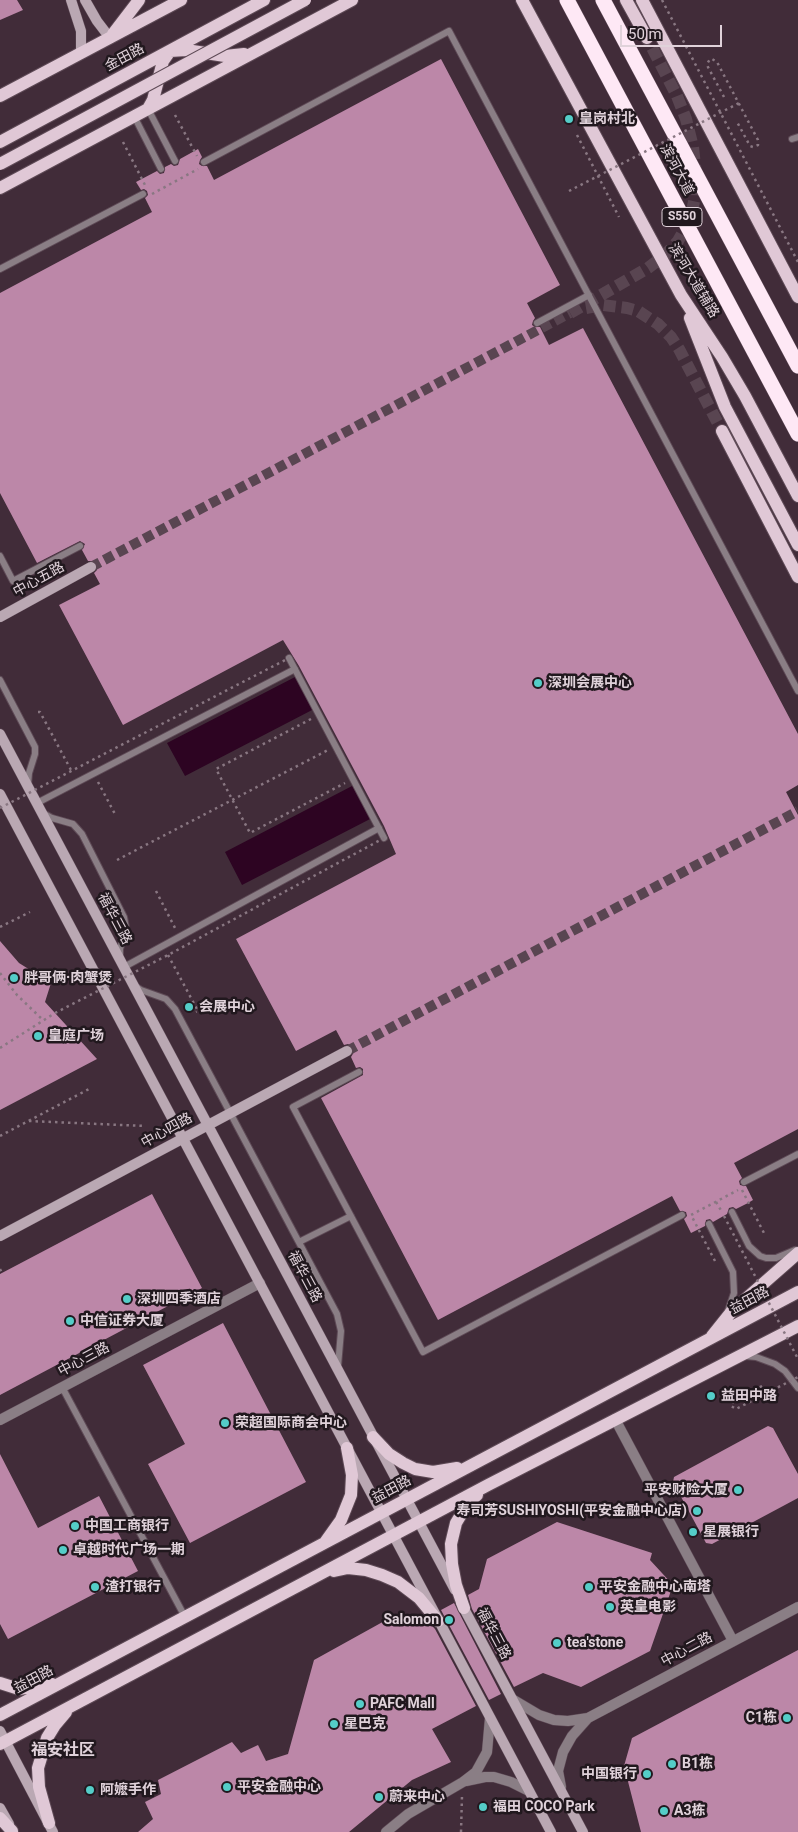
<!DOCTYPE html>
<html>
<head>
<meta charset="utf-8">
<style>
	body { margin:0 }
	#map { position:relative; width:798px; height:1832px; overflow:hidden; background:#412c39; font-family:Roboto,sans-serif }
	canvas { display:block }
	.scale { position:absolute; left:620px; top:25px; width:102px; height:22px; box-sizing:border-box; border:2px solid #e0d2da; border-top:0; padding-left:6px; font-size:15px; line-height:18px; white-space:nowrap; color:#e0d2da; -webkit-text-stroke:4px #21181e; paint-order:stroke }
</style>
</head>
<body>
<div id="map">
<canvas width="798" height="1832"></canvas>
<div class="scale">50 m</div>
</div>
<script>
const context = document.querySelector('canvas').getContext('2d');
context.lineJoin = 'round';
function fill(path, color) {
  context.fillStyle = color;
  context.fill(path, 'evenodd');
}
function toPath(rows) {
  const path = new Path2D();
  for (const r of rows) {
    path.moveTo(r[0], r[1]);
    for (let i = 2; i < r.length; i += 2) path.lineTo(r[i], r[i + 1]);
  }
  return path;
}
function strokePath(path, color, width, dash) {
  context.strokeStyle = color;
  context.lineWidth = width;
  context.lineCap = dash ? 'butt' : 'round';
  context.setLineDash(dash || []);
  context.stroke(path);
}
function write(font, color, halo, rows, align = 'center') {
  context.font = font + ' Roboto,"Noto Sans SC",sans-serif';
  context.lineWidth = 5;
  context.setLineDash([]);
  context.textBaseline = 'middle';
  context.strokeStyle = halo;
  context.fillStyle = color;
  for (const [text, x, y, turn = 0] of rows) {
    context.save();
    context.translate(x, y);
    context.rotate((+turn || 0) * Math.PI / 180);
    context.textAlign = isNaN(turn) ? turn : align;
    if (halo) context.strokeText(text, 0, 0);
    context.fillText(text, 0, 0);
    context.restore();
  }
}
fill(toPath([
	[297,676,314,709,185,776,167,743],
	[354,785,372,818,242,885,225,852]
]), '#2d0422');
fill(toPath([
	[0,0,17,0,23,10,0,20],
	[441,59,560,285,527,303,535,318,533,321,532,325,535,327,540,327,549,345,583,328,798,734,798,785,786,792,798,815,798,1129,734,1163,742,1178,739,1181,740,1185,746,1186,753,1200,748,1203,736,1209,733,1207,729,1208,727,1214,713,1222,710,1219,706,1220,705,1226,691,1233,684,1219,687,1216,686,1212,680,1211,672,1196,438,1320,321,1098,363,1075,363,1069,360,1067,356,1068,351,1057,354,1052,353,1047,348,1044,344,1045,336,1030,296,1051,236,939,396,854,384,826,299,666,283,640,123,725,59,605,100,584,94,573,97,570,97,564,94,561,88,561,82,550,85,544,80,541,37,563,0,493,0,293,152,212,145,198,148,195,147,191,144,189,141,190,136,182,157,171,160,174,164,173,165,167,171,164,174,166,178,165,180,159,198,149,202,157,200,160,199,164,202,166,207,166,214,180],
	[0,941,19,963,51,983,45,1002,97,1059,0,1110],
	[152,1194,202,1288,0,1395,0,1274],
	[223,1323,306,1482,190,1543,148,1464,185,1444,143,1365],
	[768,1426,773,1428,798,1474,798,1498,712,1544,706,1543,673,1482,674,1477],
	[0,1454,38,1528,99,1496,138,1571,8,1639,0,1624],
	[557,1522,652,1553,650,1560,673,1585,650,1651,581,1687,543,1673,514,1687,472,1609,468,1595,479,1589,487,1559],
	[454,1603,501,1694,489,1700,441,1610],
	[425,1618,435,1629,476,1706,432,1729,451,1762,412,1780,349,1832,138,1832,153,1819,145,1802,161,1794,158,1780,232,1742,241,1753,258,1745,266,1761,288,1754,314,1660,388,1619,409,1626],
	[798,1650,798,1832,641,1832,624,1766,632,1738]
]), '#bc87a8');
strokePath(toPath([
	[91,567,570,313],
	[347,1051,798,811]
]), '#594551', 10, [10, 5]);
strokePath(toPath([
	[586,308,603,305,627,308,638,311,658,324,671,337,679,349,722,431],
	[570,313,648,268,666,254,678,241,690,220,695,197,696,174,693,147,686,119,677,96,647,38]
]), '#594551', 12, [12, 6]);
const lane = toPath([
	[148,109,175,161],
	[134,116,161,169],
	[792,139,798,137],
	[204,162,449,31,798,691],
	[0,269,143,194],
	[537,323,589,295],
	[0,556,13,581,80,546],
	[289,658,384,838],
	[0,680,35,747,35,754,29,773,28,785],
	[37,803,295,669],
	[43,813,52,818,73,824,82,834,124,917,126,928,120,949,120,957],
	[124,967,379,828],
	[135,986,141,990,166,999,175,1009,337,1314,341,1331,338,1366],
	[359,1072,293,1107,423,1352,682,1215],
	[744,1182,798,1154],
	[732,1212,749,1246,760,1256,766,1258,776,1258,795,1250],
	[709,1224,733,1272,734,1293,728,1311],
	[299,1242,351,1216],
	[745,1356,756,1357,775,1364,785,1371,798,1388],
	[62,1387,185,1617]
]);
const street = toPath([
	[615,1419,733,1641],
	[0,1420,260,1283],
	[512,1699,539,1715,554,1720,568,1721,588,1718,798,1607],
	[466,1781,485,1777,494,1777,511,1782,529,1791],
	[561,1787,558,1771,563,1752,572,1736,588,1718],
	[386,1832,408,1814,463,1782,476,1772,487,1752,490,1718]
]);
const secondary = toPath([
	[71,0,81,31,81,53],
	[85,0,97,21,110,38],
	[0,617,91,567],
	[0,734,455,1590],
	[0,794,551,1832],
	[0,1236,347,1051],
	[461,1603,583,1832],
	[0,1731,53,1832],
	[0,1808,9,1824]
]);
const primary = toPath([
	[522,0,681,295,722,357,745,396,798,496],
	[626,0,647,38],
	[642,0,798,297],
	[113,34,139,0],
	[0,96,181,0],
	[148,109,153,100,163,61,170,51,186,50,225,56,244,54],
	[0,142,264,0],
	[0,188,352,0],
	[690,318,725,407,798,545],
	[722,431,798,577],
	[712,1336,732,1311,798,1253],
	[373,1437,389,1454,403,1463,415,1469,433,1472,457,1468],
	[326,1541,341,1520,351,1495,352,1475,347,1448],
	[334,1571,348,1568,366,1570,382,1575,398,1582,419,1598,438,1621],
	[464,1608,456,1585,452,1564,451,1544,456,1523,468,1503,477,1495],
	[0,1683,19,1689,52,1684],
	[0,1715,798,1292],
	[0,1744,488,1485,798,1326],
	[0,1818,12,1831],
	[49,1823,39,1787,38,1768,47,1738,55,1725,66,1712]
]);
const highway = toPath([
	[567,0,798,434],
	[603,0,798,366]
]);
strokePath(lane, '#5e4a56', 8);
strokePath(street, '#5e4a56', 11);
strokePath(secondary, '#5e4a56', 11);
strokePath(primary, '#5e4a56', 14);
strokePath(highway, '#5e4a56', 16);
strokePath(toPath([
	[662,0,798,262],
	[724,97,708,67,707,64,710,59,712,59,717,62,758,140,758,145,753,147,750,146,736,120],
	[175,115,197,156],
	[577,135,619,217],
	[123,142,145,185],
	[569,191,598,176],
	[152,194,198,169],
	[38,712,40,712,71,770],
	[311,719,216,769,250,833,345,783],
	[98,782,116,816],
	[117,860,328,750],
	[156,891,175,928],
	[0,927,30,912],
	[168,955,198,1011,196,1012],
	[0,973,17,995,43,1020],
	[0,1048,55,1013],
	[29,1121,145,1126],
	[0,1136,89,1089],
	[742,1190,765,1235],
	[716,1202,722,1212],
	[715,1261,691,1215,738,1190],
	[0,1269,2,1273],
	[461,1832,462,1796]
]), '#897782', 2.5, [2.5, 4]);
strokePath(lane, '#8a7e85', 6);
strokePath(street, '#8a7e85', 10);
strokePath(secondary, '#baa8b3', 10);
strokePath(primary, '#e0c8d6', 12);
strokePath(highway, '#fee8f5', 15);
const primaryBridge = toPath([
	[0,164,305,0]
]);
strokePath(primaryBridge, '#5e4a56', 14, []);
strokePath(toPath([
	[598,176,739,103],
	[0,808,289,658],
	[55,1013,168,955,384,838],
	[724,1216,798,1359],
	[762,1386,734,1400,731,1406,736,1409,798,1377]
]), '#897782', 2.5, [2.5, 4]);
strokePath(primaryBridge, '#e0c8d6', 12);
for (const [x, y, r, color] of [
	[569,119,5,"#54cdc8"],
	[538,683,5,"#54cdc8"],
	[14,978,5,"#54cdc8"],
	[189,1007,5,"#54cdc8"],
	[38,1036,5,"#54cdc8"],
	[127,1299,5,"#54cdc8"],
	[70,1321,5,"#54cdc8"],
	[711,1396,5,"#54cdc8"],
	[225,1423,5,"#54cdc8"],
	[738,1490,5,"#54cdc8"],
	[697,1511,5,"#54cdc8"],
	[75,1526,5,"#54cdc8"],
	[693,1532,5,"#54cdc8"],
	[63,1550,5,"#54cdc8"],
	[95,1587,5,"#54cdc8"],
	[589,1587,5,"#54cdc8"],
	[610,1607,5,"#54cdc8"],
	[449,1620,5,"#54cdc8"],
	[557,1643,5,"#54cdc8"],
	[360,1704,5,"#54cdc8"],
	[787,1718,5,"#54cdc8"],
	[334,1724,5,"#54cdc8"],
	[672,1764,5,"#54cdc8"],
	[647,1774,5,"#54cdc8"],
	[227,1787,5,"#54cdc8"],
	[90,1790,5,"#54cdc8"],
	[379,1797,5,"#54cdc8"],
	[483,1807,5,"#54cdc8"],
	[664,1811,5,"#54cdc8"]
]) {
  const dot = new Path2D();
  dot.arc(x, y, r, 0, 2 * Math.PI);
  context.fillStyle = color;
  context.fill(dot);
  strokePath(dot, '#21181e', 2);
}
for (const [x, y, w] of [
	[682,217,40]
]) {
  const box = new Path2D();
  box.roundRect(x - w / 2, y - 9.5, w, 19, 4);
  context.fillStyle = '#21181e';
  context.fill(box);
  strokePath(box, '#e0d2da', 1);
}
write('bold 12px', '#e0d2da', null, [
	["S550",682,217]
]);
write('14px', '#e0d2da', '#21181e', [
	["金田路",125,58,-28],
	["滨河大道",676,170,62],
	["滨河大道辅路",693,281,59],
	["中心五路",39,580,-29],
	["福华三路",114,919,62],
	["中心四路",167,1131,-29],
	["福华三路",304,1277,62],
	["益田路",750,1301,-28],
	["中心三路",84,1360,-28],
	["益田路",392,1490,-28],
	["福华三路",493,1634,62],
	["中心二路",687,1650,-28],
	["益田路",34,1680,-28]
]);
write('bold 14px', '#e0d2da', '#21181e', [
	["皇岗村北",579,119],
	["深圳会展中心",548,683],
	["胖哥俩·肉蟹煲",24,978],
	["会展中心",199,1007],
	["皇庭广场",48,1036],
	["深圳四季酒店",137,1299],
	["中信证券大厦",80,1321],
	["益田中路",721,1396],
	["荣超国际商会中心",235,1423],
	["平安财险大厦",728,1490,"right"],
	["寿司芳SUSHIYOSHI(平安金融中心店)",687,1511,"right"],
	["中国工商银行",85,1526],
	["星展银行",703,1532],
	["卓越时代广场一期",73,1550],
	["渣打银行",105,1587],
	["平安金融中心南塔",599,1587],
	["英皇电影",620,1607],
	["Salomon",439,1620,"right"],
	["tea'stone",567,1643],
	["PAFC Mall",370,1704],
	["C1栋",777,1718,"right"],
	["星巴克",344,1724],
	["B1栋",682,1764],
	["中国银行",637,1774,"right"],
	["平安金融中心",237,1787],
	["阿嬷手作",100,1790],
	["蔚来中心",389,1797],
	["福田 COCO Park",493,1807],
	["A3栋",674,1811]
], 'left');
write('bold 16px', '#e0d2da', '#21181e', [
	["福安社区",63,1751]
]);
</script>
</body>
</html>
